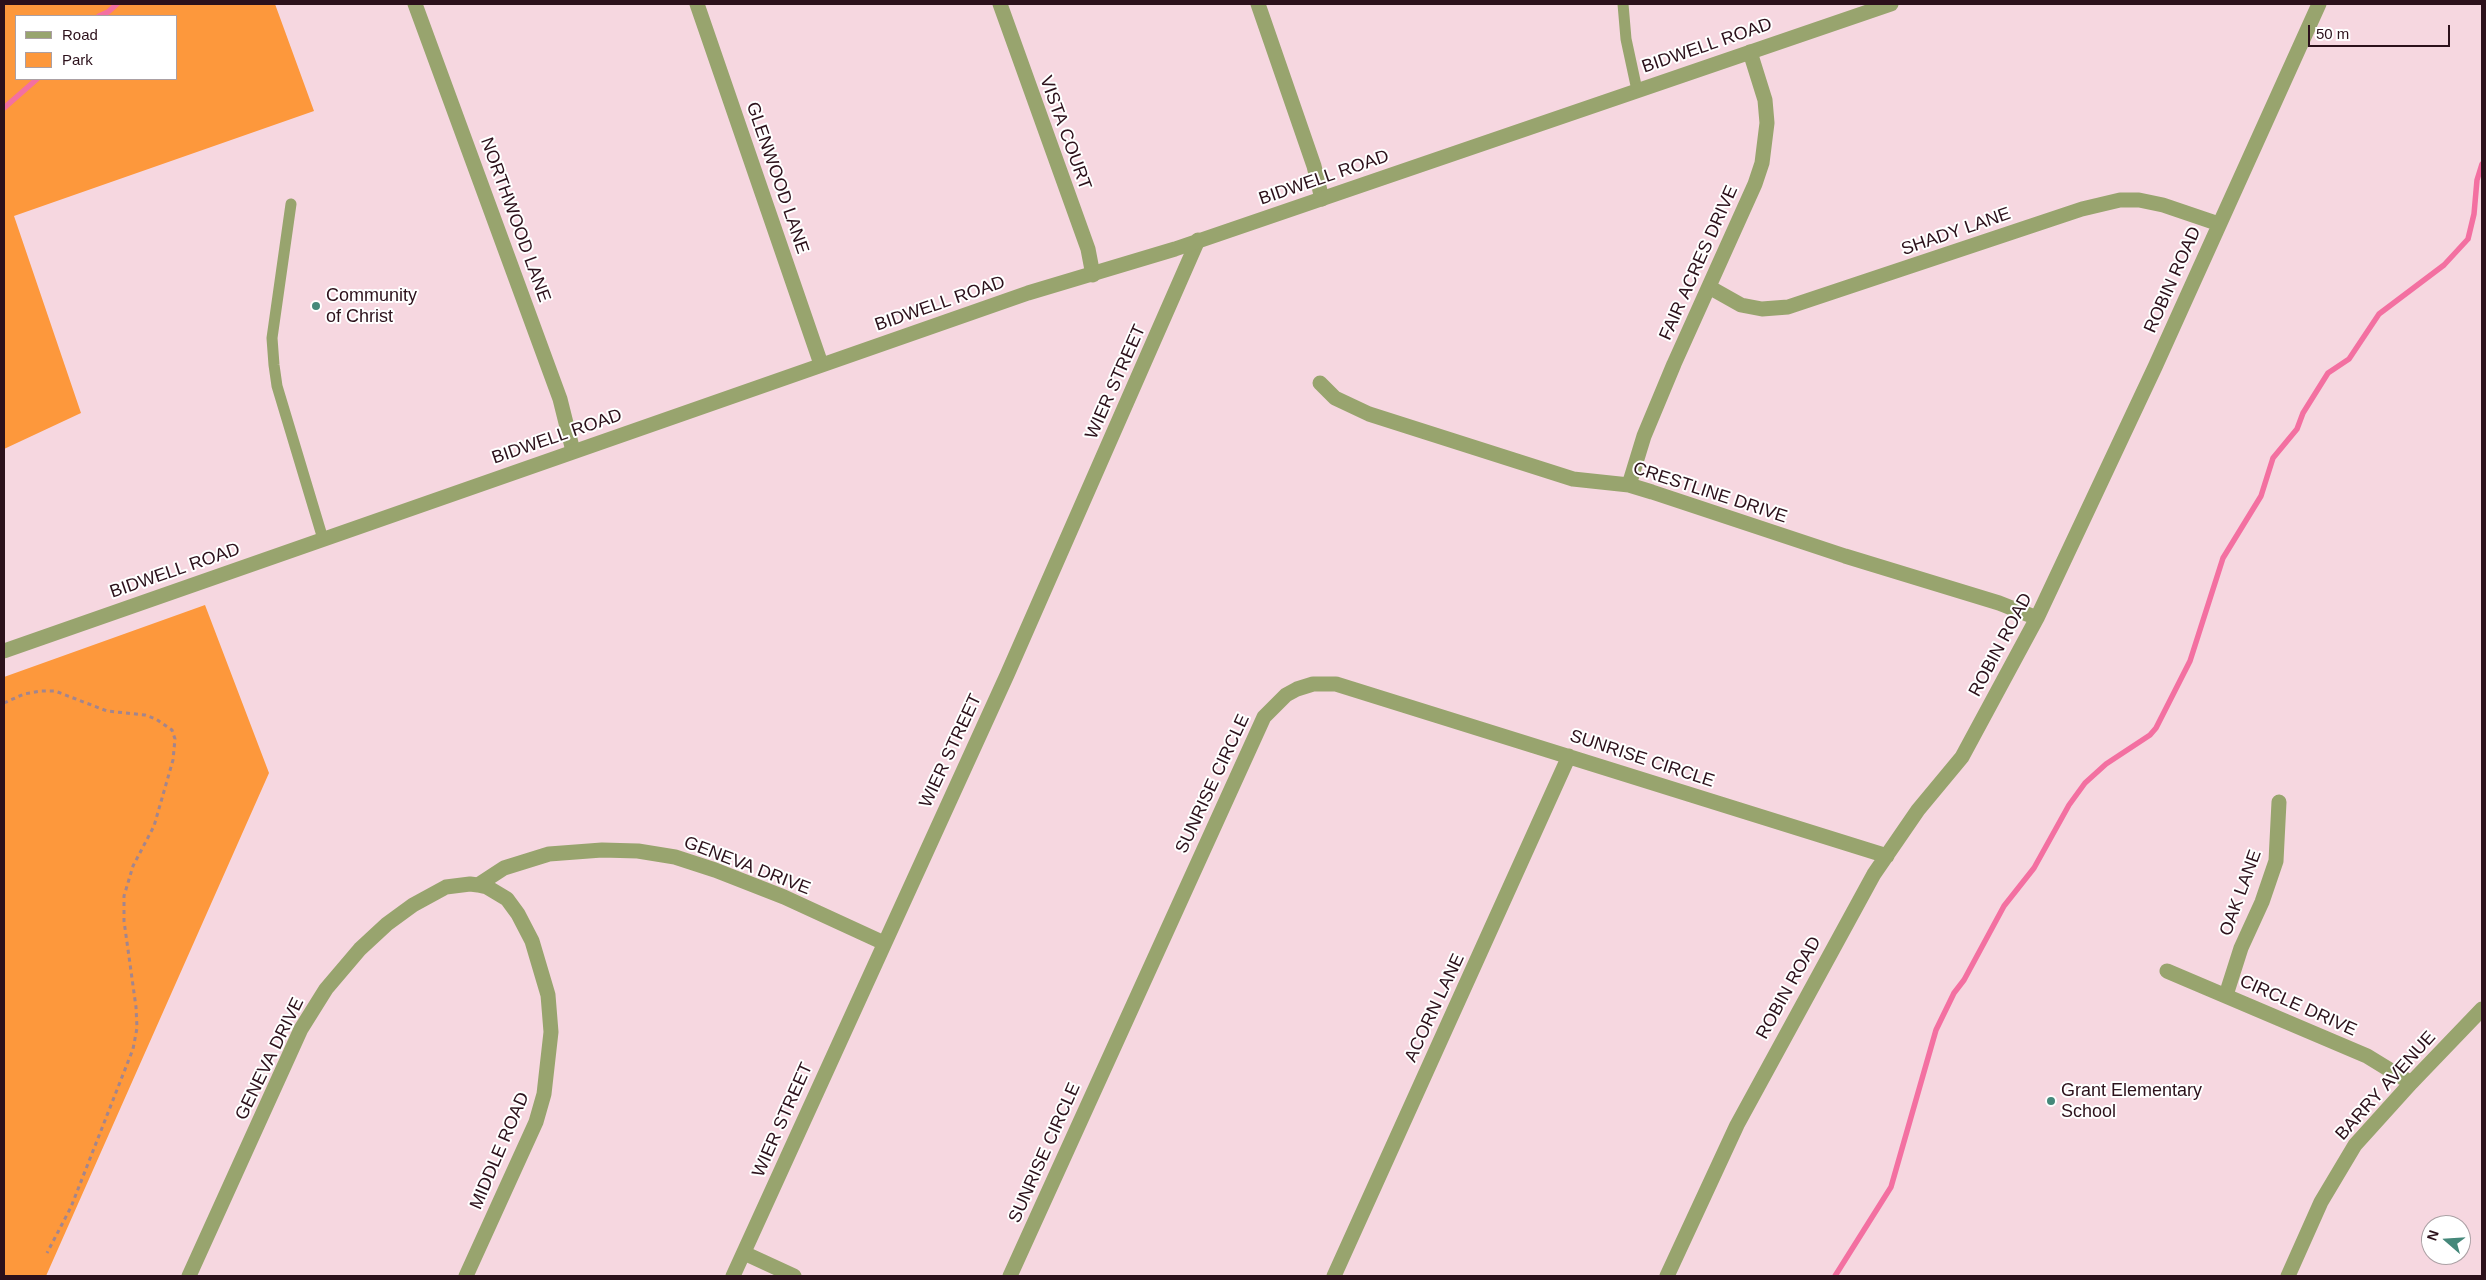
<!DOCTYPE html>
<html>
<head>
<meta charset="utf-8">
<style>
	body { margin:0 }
	#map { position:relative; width:2486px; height:1280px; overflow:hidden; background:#f6d7e0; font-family:Helvetica,sans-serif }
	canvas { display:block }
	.frame { position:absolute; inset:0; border:5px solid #2c111b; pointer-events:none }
	.legend { position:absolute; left:15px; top:15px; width:162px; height:65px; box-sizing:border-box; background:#fff; border:1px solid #aba0a4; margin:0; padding:6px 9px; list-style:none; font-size:15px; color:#2c111b }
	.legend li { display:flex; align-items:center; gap:10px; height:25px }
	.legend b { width:25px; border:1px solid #aba0a4 }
	.north { position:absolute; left:2421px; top:1215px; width:50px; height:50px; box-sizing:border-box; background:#fff; border:1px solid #aba0a4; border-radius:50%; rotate:289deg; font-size:14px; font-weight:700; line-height:20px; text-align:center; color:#2c111b }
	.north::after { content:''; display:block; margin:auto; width:18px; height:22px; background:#45887a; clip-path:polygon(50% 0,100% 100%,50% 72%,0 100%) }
	.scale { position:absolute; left:2308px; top:25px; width:142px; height:22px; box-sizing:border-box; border:2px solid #2c111b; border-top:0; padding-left:6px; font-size:15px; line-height:18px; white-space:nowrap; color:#2c111b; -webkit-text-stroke:4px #fff; paint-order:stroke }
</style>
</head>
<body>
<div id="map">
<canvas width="2486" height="1280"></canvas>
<div class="frame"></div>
<ul class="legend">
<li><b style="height:6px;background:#98a46e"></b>Road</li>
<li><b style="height:14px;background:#fd983c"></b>Park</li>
</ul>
<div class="north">N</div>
<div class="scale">50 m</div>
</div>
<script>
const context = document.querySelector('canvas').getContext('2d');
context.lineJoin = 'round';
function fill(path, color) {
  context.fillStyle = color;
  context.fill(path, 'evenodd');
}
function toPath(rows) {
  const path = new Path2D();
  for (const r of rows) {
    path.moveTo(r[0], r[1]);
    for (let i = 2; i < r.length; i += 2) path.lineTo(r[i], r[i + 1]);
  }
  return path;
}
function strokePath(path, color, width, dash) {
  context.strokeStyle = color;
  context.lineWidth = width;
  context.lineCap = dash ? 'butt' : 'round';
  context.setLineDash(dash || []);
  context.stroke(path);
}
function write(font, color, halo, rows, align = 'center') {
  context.font = font + ' Helvetica,sans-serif';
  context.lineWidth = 4;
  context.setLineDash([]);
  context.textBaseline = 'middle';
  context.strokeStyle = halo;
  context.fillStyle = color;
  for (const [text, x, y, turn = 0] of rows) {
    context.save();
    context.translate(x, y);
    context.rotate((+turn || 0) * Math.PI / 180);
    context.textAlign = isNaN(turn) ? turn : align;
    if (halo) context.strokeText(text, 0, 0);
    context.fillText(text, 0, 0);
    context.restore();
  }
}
fill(toPath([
	[4,4,275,4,314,111,14,216,81,413,4,449],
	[16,16,176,16,176,79,16,79],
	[205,605,269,773,46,1276,4,1276,4,677]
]), '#fd983c');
strokePath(toPath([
	[99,16,108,12,117,4],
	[4,108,37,79],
	[1835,1276,1891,1187,1936,1030,1954,993,1964,980,2004,906,2034,868,2069,805,2085,783,2106,764,2150,735,2156,728,2190,661,2223,558,2261,496,2273,458,2297,429,2303,413,2328,373,2349,359,2379,314,2444,265,2468,239,2474,214,2477,180,2482,164]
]), '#f370a1', 5.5);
strokePath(toPath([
	[4,703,24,694,41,691,55,691,107,711,145,715,156,719,172,730,175,739,173,760,154,826,133,866,124,896,124,921,136,1007,137,1028,133,1049,71,1207,47,1253]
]), '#a2858e', 3, [4, 4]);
strokePath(toPath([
	[1623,4,1626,39,1637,90],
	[291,204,272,338,274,365,277,386,323,539]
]), '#98a46e', 11);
strokePath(toPath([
	[415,4,560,399,573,451],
	[697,4,821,364],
	[1000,4,1088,249,1093,275],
	[1258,4,1314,166,1322,199],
	[1709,287,1741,305,1762,309,1788,307,2082,209,2120,200,2139,200,2163,205,2219,224],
	[1320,383,1335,398,1369,414,1573,479,1629,485,1652,492,1845,556,1999,603,2037,618],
	[1629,485,1644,436,1674,364,1755,184,1762,163,1767,123,1765,100,1750,52],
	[2167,971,2367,1056,2411,1083],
	[2226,995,2241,948,2262,902,2276,861,2279,802],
	[744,1253,794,1276],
	[189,1276,301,1029,326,989,360,949,387,924,413,905,446,887,470,884,478,885,504,868,549,854,602,850,638,851,675,857,715,870,784,897,884,943],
	[466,1276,536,1122,544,1094,551,1032,548,995,532,941,518,914,507,899,487,887,478,885],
	[733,1276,1007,675,1198,240],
	[1010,1276,1264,717,1286,695,1297,689,1313,684,1336,684,1887,856],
	[1334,1276,1569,756],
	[1667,1276,1737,1125,1874,874,1918,810,1962,757,2037,618,2155,367,2319,4],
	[2288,1276,2321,1202,2355,1145,2411,1083,2482,1009]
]), '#98a46e', 15);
strokePath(toPath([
	[4,651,1028,293,1175,249,1891,4]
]), '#98a46e', 15);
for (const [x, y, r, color] of [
	[316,306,5,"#45887a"],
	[2051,1101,5,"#45887a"]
]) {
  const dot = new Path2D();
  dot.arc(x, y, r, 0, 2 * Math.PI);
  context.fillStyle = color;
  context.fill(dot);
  strokePath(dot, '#fff', 2);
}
write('18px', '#2c111b', '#fff', [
	["BIDWELL ROAD",1707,46,-19],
	["VISTA COURT",1065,133,70],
	["GLENWOOD LANE",777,178,71],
	["BIDWELL ROAD",1324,178,-19],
	["NORTHWOOD LANE",515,220,70],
	["SHADY LANE",1956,232,-19],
	["FAIR ACRES DRIVE",1699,263,-66],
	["ROBIN ROAD",2173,280,-66],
	["BIDWELL ROAD",940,304,-19],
	["WIER STREET",1116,382,-66],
	["BIDWELL ROAD",557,437,-19],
	["CRESTLINE DRIVE",1710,493,18],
	["BIDWELL ROAD",175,571,-19],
	["ROBIN ROAD",2001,645,-62],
	["WIER STREET",951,751,-65],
	["SUNRISE CIRCLE",1642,759,18],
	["SUNRISE CIRCLE",1213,784,-65],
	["GENEVA DRIVE",747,866,21],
	["OAK LANE",2241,893,-70],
	["ROBIN ROAD",1789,988,-61],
	["CIRCLE DRIVE",2298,1006,24],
	["ACORN LANE",1435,1008,-65],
	["GENEVA DRIVE",270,1059,-64],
	["BARRY AVENUE",2386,1086,-48],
	["WIER STREET",783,1120,-66],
	["MIDDLE ROAD",500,1151,-67],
	["SUNRISE CIRCLE",1045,1153,-66]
]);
write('18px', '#2c111b', '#fff', [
	["Community",326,296],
	["of Christ",326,317],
	["Grant Elementary",2061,1091],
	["School",2061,1112]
], 'left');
</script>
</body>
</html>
